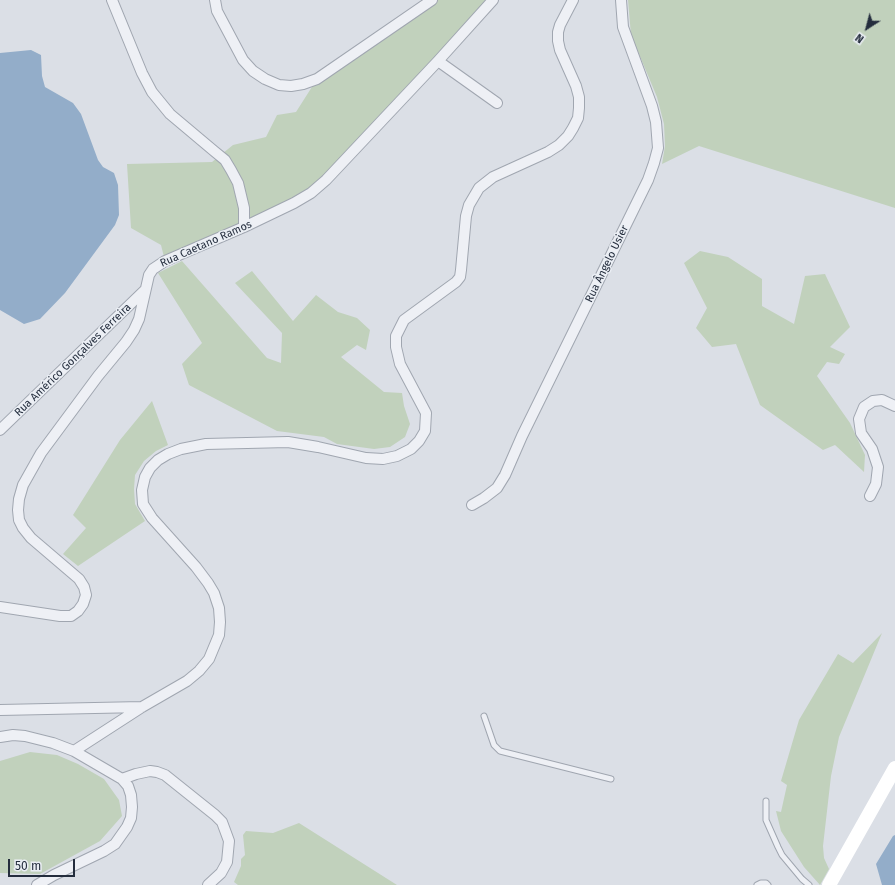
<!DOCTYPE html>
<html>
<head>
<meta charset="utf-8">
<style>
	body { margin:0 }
	#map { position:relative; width:895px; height:885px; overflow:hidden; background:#dbdfe6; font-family:"Fira Sans",sans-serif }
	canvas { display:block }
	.north { position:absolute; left:847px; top:8px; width:40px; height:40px; -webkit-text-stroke:3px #eaeef4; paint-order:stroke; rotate:216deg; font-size:11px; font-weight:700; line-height:16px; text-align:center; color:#242d3d }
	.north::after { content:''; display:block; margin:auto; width:14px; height:18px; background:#242d3d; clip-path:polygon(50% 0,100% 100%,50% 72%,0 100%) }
	.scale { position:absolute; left:8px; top:859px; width:67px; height:18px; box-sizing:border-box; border:2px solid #242d3d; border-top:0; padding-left:5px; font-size:12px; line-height:14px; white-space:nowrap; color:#242d3d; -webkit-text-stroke:3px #eaeef4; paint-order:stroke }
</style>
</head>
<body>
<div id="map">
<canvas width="895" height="885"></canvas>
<div class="north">N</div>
<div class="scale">50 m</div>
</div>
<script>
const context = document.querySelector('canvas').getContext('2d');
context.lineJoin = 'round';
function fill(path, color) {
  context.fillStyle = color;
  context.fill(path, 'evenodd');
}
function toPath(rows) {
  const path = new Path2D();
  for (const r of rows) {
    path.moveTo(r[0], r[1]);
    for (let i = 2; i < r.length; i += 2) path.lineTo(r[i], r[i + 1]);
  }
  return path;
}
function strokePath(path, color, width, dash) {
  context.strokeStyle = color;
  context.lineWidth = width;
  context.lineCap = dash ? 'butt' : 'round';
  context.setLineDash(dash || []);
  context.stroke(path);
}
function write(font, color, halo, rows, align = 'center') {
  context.font = font + ' "Fira Sans",sans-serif';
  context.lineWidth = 3;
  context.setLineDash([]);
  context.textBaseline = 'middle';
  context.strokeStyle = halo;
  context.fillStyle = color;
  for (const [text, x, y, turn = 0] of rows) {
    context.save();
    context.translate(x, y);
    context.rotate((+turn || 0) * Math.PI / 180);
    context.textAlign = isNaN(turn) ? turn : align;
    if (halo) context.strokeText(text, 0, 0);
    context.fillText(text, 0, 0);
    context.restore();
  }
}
fill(toPath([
	[432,0,493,0,311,193,165,261,161,245,131,228,127,164,212,162,233,145,266,137,277,115,296,112,317,79],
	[628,0,895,0,895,208,699,146,662,164,665,146,664,124,657,97,631,35],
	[700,251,728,257,762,279,762,306,794,324,805,276,825,274,850,327,830,347,845,354,839,364,827,362,817,376,850,423,865,455,864,472,835,445,823,450,760,405,736,344,712,347,696,328,707,308,684,263],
	[182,261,267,358,281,363,282,333,235,283,252,271,293,321,316,295,338,312,357,318,370,330,366,350,357,345,341,357,384,392,402,393,404,406,410,424,405,437,390,447,374,449,337,444,324,437,277,431,189,385,182,364,202,343,158,273],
	[152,401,168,445,156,451,144,461,135,475,134,489,135,504,145,521,78,566,63,554,86,528,73,515,120,440],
	[882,633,839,737,831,776,823,846,824,858,829,869,820,885,804,867,781,831,776,811,781,812,787,785,781,781,799,720,838,654,853,663],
	[30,752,57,755,78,764,104,779,119,800,122,816,100,841,40,874,0,873,0,761],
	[299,823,397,885,238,885,234,882,241,866,241,859,245,855,243,835,246,831,273,833]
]), '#c1d1bc');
fill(toPath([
	[31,50,41,55,42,76,45,87,73,103,81,114,98,160,103,167,114,173,118,185,119,215,115,225,65,293,40,319,24,324,0,310,0,53],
	[895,835,895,885,882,885,876,864,893,836]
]), '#93adc9');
const lane = toPath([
	[484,716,494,745,500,751,611,779],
	[766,801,766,820,778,847,782,855,802,879,809,885],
	[757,885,761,883,766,883,768,885]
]);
const street = toPath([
	[112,0,142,73,152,92,170,114,214,151,225,160,231,170,238,183,244,208,244,227],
	[215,0,217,11,243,60,253,71,265,79,279,85,291,86,303,84,317,79,432,0],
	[438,61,497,103],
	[0,430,145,290],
	[870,496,876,484,878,467,872,449,861,433,859,419,864,407,873,401,882,400,895,406],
	[472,505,484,498,497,488,505,475,522,436,648,180,654,163,658,148,656,122,652,106,623,27,621,0],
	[0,607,60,616,71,616,78,611,83,604,86,595,84,587,79,579,31,538,23,528,19,520,18,510,19,499,23,485,41,453,98,376,126,342,134,330,139,319,149,275,153,269,165,261,244,227,294,203,311,193,326,180,438,61,493,0],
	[0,710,142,707],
	[0,737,13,735,25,736,53,743,74,751,122,779,128,786,131,795,132,807,131,818,127,827,115,844,104,851,54,875,37,885],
	[74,751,142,707,187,681,199,671,209,659,219,635,220,622,219,608,214,593,208,583,196,567,152,518,143,504,142,490,145,477,150,468,158,460,168,454,181,449,206,444,288,442,318,447,366,458,383,459,397,456,411,449,419,441,425,431,426,413,400,364,396,347,396,336,404,320,456,282,460,277,461,270,466,216,469,205,479,188,493,177,548,152,559,145,568,136,573,128,578,118,579,108,579,97,576,86,560,50,558,41,558,32,560,25,573,0],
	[122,779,136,774,150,771,157,772,165,775,215,815,222,822,229,841,227,862,221,873,208,885]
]);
strokePath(lane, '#a0a6b0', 7);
strokePath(street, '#a0a6b0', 12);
strokePath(lane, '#eef0f5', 5);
strokePath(street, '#eef0f5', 10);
strokePath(toPath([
	[829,885,895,768]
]), '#fff', 14);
write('11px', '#242d3d', '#eaeef4', [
	["Rua Caetano Ramos",206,244,-24],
	["Rua Ângelo Usier",607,264,-64],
	["Rua Américo Gonçalves Ferreira",73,360,-44]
]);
</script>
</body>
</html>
